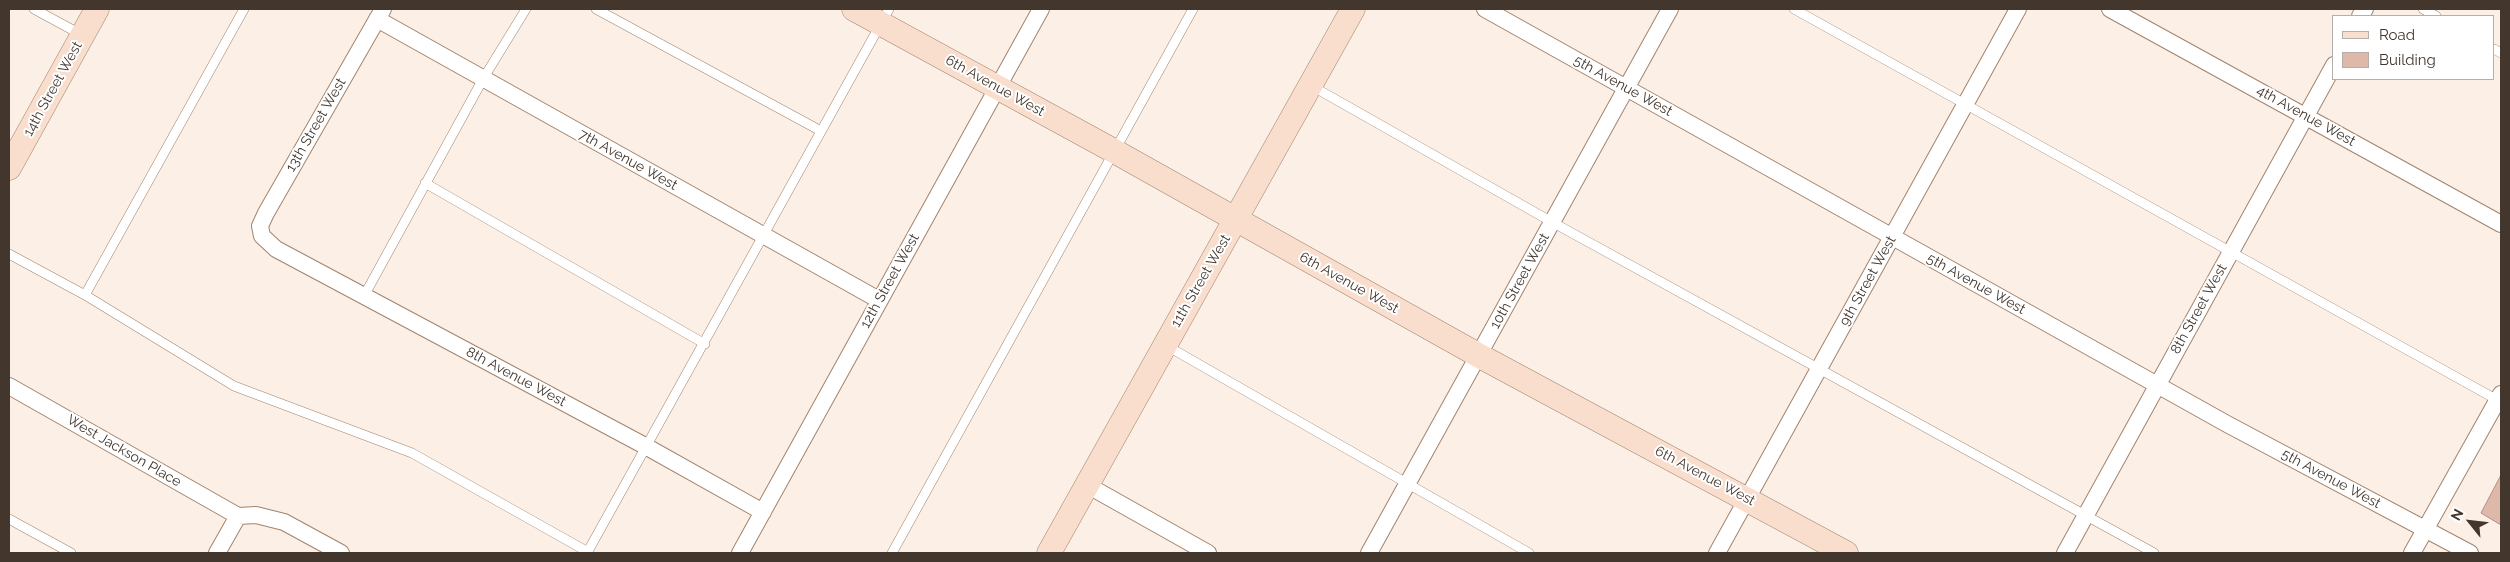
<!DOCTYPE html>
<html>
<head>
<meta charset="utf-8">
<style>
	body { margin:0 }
	#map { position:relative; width:2510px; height:562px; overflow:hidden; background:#fcefe5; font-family:Raleway,sans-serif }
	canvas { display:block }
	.frame { position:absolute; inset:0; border:10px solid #43362d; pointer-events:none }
	.legend { position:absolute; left:2332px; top:15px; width:162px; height:65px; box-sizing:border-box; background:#fff; border:1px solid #b4afab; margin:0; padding:6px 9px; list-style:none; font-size:15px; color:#43362d }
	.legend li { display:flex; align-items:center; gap:10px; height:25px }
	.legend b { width:25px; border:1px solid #b4afab }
	.north { position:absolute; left:2445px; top:497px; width:50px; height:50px; -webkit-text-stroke:4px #fff; paint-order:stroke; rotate:299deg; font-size:14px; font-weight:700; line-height:20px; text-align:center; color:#43362d }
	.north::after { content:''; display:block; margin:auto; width:18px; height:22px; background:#43362d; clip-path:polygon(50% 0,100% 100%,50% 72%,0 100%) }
</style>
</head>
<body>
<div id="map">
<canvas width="2510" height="562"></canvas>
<div class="frame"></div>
<ul class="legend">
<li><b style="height:6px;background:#f9dece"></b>Road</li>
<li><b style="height:14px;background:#deb9a9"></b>Building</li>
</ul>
<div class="north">N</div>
</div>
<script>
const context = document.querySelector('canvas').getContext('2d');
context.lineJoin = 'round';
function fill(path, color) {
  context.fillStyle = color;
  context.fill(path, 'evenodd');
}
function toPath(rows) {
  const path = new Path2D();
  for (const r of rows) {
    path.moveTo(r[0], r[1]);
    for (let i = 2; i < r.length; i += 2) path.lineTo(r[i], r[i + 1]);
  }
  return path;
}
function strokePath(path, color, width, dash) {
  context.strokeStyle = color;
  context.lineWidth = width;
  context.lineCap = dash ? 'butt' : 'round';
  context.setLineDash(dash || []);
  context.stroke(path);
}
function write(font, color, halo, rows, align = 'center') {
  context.font = font + ' Raleway,sans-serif';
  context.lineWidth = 4;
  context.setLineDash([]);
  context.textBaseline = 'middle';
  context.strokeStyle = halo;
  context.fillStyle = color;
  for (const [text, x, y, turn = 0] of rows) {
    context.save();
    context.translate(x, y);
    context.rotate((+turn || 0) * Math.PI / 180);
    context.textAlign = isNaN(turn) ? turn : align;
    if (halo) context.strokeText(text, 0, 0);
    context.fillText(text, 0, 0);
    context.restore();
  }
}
const building = toPath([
	[2501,475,2501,525,2481,513,2501,475]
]);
fill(building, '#deb9a9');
strokePath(building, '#b39081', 1);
const lane = toPath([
	[34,9,82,35],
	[596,9,821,131],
	[1794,9,2501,402],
	[2423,9,2436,16],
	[2494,49,2501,53],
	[1310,85,1552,222,2154,553],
	[425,183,705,344],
	[9,254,85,295,234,386,412,453,588,552],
	[85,295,244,9],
	[364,296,483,79,526,9],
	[1167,346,1529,553],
	[9,519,71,553],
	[587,553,889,9],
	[892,553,1193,9]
]);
const street = toPath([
	[383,9,266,213,260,226,262,236,276,249,647,447,763,512],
	[1485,9,2227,424,2470,553],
	[2110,9,2501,224],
	[2360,16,2365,9],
	[377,19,879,300],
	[9,386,238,516],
	[1087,485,1208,553],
	[238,516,256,515,284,522,341,553],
	[217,553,238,516],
	[740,553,1041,9],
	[1369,553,1670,9],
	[1717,553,2018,9],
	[2065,553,2334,65],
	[2412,553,2501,394]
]);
const secondary = toPath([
	[854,9,1114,151,1478,355,1846,553],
	[9,168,97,9],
	[1049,553,1353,9]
]);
strokePath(lane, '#a2846e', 10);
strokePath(street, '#a2846e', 18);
strokePath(secondary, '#a2846e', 25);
strokePath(lane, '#fff', 9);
strokePath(street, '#fff', 16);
strokePath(secondary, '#f9dece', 24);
write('14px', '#43362d', '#fff', [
	["6th Avenue West",995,86,29],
	["5th Avenue West",1623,86,29],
	["14th Street West",53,89,-61],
	["4th Avenue West",2306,116,29],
	["13th Street West",316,125,-60],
	["7th Avenue West",628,160,29],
	["12th Street West",890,281,-61],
	["11th Street West",1201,281,-60],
	["10th Street West",1520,281,-61],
	["9th Street West",1868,281,-61],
	["6th Avenue West",1349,283,29],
	["5th Avenue West",1976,284,29],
	["8th Street West",2199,309,-61],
	["8th Avenue West",516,377,28],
	["West Jackson Place",124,451,30],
	["6th Avenue West",1705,476,28],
	["5th Avenue West",2331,479,28]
]);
</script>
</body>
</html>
